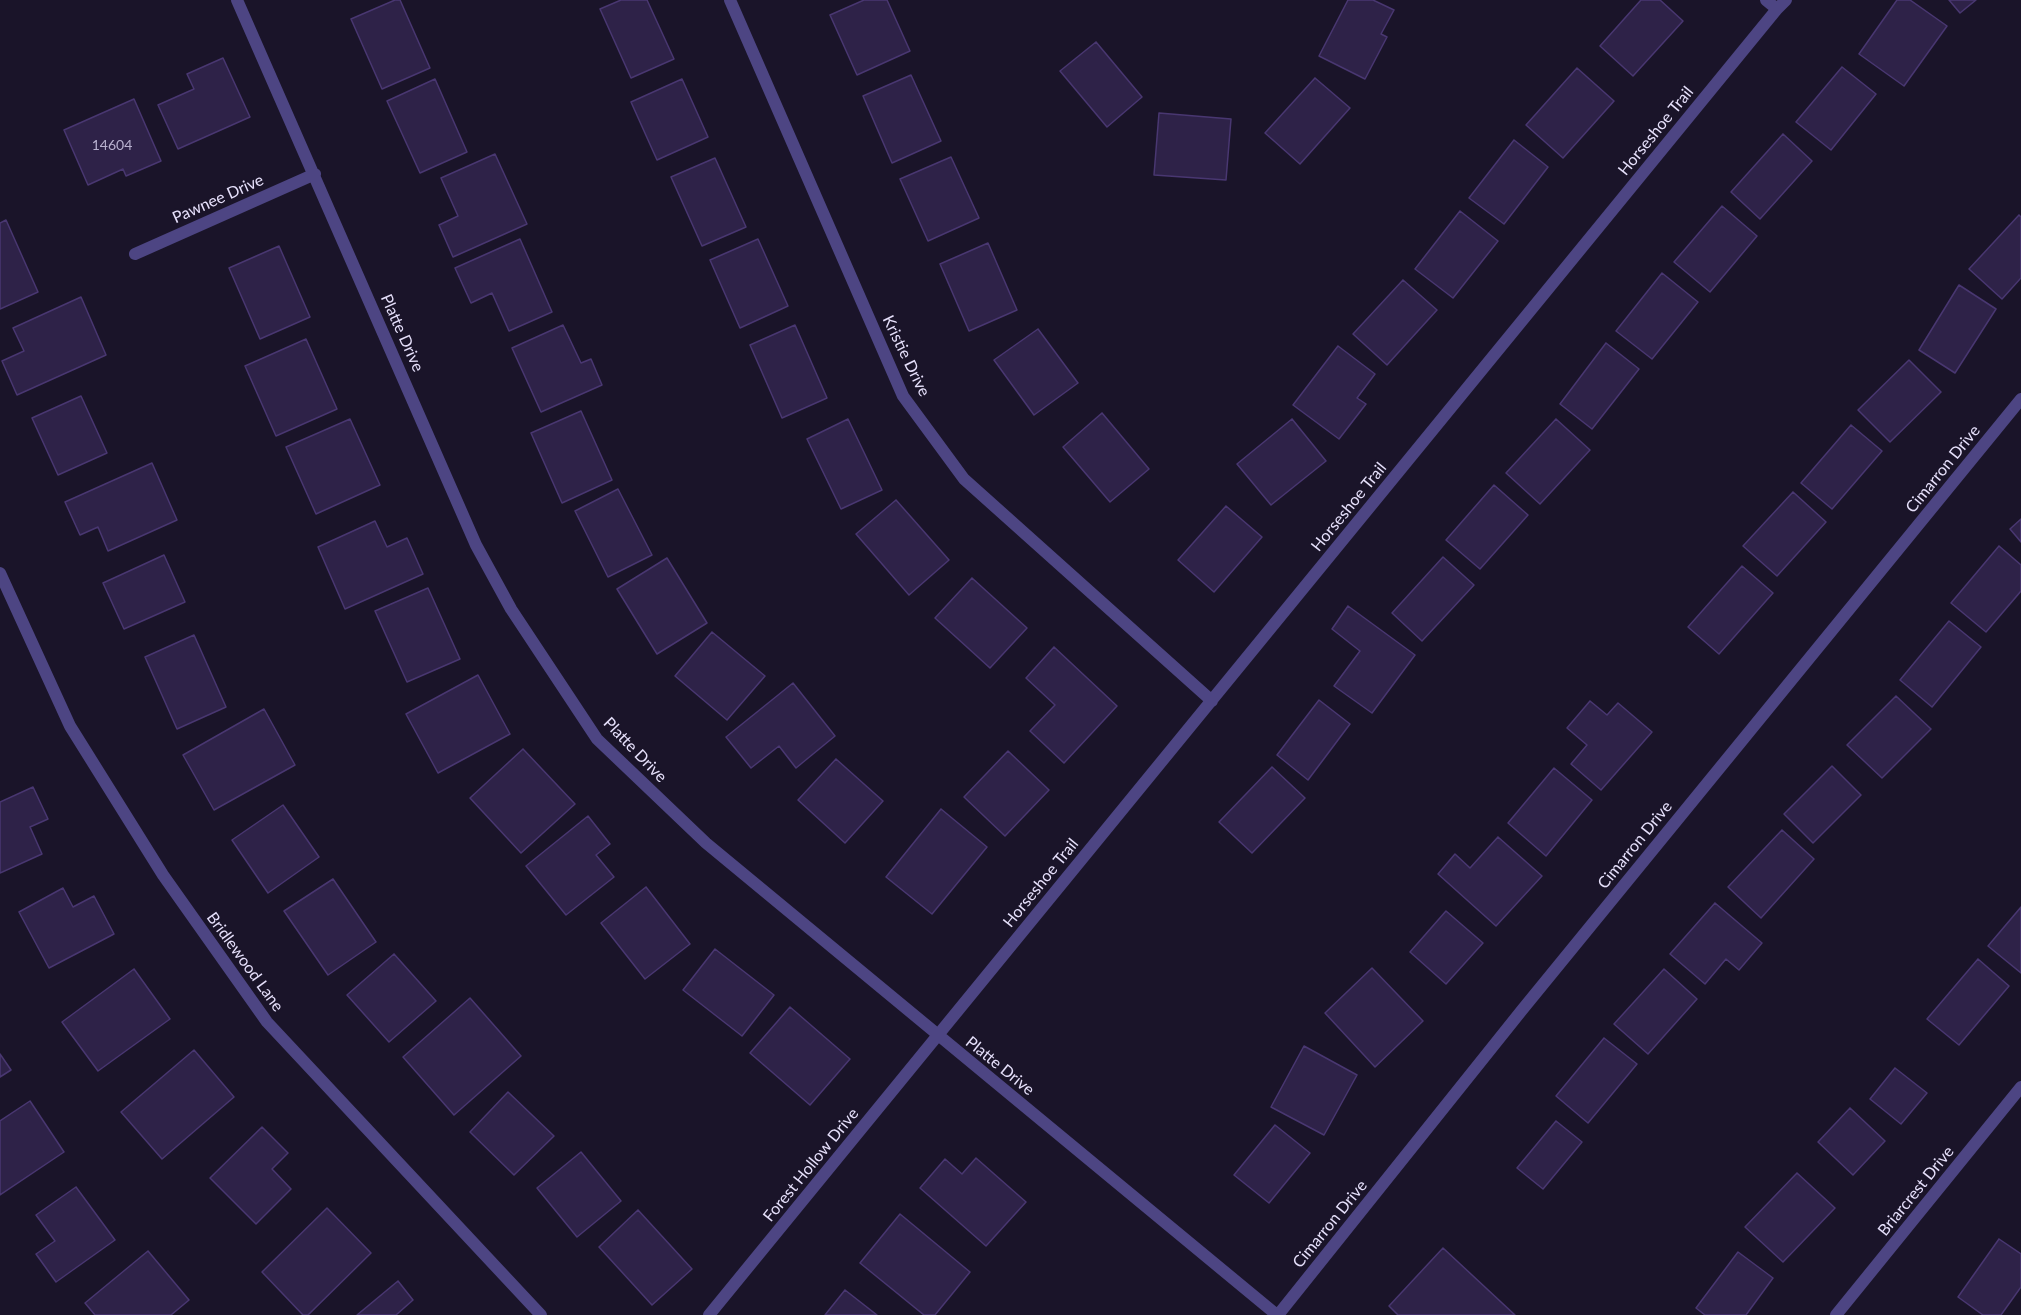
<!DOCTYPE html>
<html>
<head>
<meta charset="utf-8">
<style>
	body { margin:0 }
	canvas { display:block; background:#1a1429 }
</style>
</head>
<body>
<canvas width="2021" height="1315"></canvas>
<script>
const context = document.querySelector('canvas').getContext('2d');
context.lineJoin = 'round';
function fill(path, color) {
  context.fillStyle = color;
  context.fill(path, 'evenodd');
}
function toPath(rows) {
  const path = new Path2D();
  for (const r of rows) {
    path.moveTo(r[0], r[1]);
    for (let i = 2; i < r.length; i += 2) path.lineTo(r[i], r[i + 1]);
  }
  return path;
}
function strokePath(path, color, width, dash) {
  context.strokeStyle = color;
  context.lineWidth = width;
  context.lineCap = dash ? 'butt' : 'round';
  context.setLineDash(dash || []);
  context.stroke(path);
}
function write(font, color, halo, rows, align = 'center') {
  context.font = font + ' Lato,sans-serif';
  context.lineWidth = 4.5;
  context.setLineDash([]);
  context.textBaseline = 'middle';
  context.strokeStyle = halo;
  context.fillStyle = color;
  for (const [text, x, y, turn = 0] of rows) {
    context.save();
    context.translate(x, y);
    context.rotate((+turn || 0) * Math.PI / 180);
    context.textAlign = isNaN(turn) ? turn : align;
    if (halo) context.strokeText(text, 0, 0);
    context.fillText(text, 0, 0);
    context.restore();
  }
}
const building = toPath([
	[395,0,400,0,430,68,382,89,351,19,395,0],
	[621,0,647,0,674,59,631,78,600,9,621,0],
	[864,0,887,0,910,51,857,75,830,15,864,0],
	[1348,0,1373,0,1394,10,1381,34,1387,37,1365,79,1319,56,1348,0],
	[1641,0,1660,0,1683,21,1633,76,1600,46,1641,0],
	[1897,0,1910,0,1947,26,1904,86,1859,54,1897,0],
	[1949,0,1976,0,1960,13,1949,0],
	[1096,42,1142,97,1107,127,1060,71,1096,42],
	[223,58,250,117,178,149,158,105,194,89,187,74,223,58],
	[1842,67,1876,94,1831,150,1796,122,1842,67],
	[1577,68,1614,101,1563,158,1526,125,1577,68],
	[911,75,941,141,892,163,863,96,911,75],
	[1315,78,1350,108,1300,164,1265,133,1315,78],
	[435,79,467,152,420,173,387,101,435,79],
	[682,79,708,137,657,160,631,102,682,79],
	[134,99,161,161,126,176,123,169,88,185,64,130,134,99],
	[1159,113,1231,119,1226,180,1154,175,1159,113],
	[1783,134,1812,161,1760,219,1731,192,1783,134],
	[1514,140,1548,167,1504,224,1469,198,1514,140],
	[495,154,527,224,453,257,439,225,458,216,441,178,495,154],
	[951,157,979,218,928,241,900,179,951,157],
	[715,158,746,227,702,246,671,177,715,158],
	[1722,206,1757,236,1710,292,1674,262,1722,206],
	[1460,211,1498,241,1453,298,1415,269,1460,211],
	[2019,215,2021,217,2021,278,2002,299,1969,269,2019,215],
	[6,220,38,292,0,309,0,223,6,220],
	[520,239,552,312,509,331,492,293,471,303,455,268,520,239],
	[758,239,788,306,740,328,710,260,758,239],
	[988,243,1017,310,969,331,940,264,988,243],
	[279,246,310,317,260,339,229,268,279,246],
	[1662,273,1698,302,1652,359,1616,331,1662,273],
	[1403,280,1437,310,1387,365,1353,334,1403,280],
	[1959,285,1996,309,1955,373,1919,350,1959,285],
	[81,297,106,355,17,395,2,361,24,351,13,328,81,297],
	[563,325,581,363,591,359,602,385,541,412,512,348,563,325],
	[795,325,827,398,782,418,750,345,795,325],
	[1038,329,1078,383,1034,415,994,360,1038,329],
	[306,339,337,409,276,436,245,366,306,339],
	[1606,343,1639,369,1592,429,1560,404,1606,343],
	[1338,346,1375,374,1357,398,1366,404,1339,439,1293,405,1338,346],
	[1909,360,1941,392,1890,442,1858,410,1909,360],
	[81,396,107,453,58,475,32,418,81,396],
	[581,411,612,480,562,503,531,433,581,411],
	[1102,413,1149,469,1110,502,1063,447,1102,413],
	[350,419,380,485,316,514,286,447,350,419],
	[848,419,882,490,841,509,807,439,848,419],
	[1292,419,1326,461,1271,505,1237,464,1292,419],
	[1556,419,1590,450,1540,504,1506,473,1556,419],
	[1851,425,1882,451,1832,509,1801,483,1851,425],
	[152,463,177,520,108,551,98,527,80,535,65,502,152,463],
	[1494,485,1528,515,1480,569,1446,540,1494,485],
	[618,489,652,555,608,577,575,511,618,489],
	[1793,492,1826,522,1777,576,1743,546,1793,492],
	[896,500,949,560,909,595,856,534,896,500],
	[1226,506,1262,537,1214,592,1178,560,1226,506],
	[2021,519,2021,542,2010,529,2021,519],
	[375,521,387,547,407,538,423,574,345,609,318,547,375,521],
	[1999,546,2021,565,2021,591,1986,632,1951,603,1999,546],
	[164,555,185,602,124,629,103,583,164,555],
	[1443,557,1474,585,1422,641,1392,613,1443,557],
	[667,558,707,623,657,654,617,589,667,558],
	[1742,566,1773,593,1719,654,1688,627,1742,566],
	[972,578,1027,628,990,668,935,618,972,578],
	[428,588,460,659,407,682,375,611,428,588],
	[1348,606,1415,655,1372,713,1334,686,1360,651,1332,629,1348,606],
	[1949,621,1981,647,1932,707,1900,680,1949,621],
	[712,632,765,676,727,720,675,676,712,632],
	[194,635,226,707,177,729,145,657,194,635],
	[1054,647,1117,706,1064,763,1030,731,1055,705,1026,678,1054,647],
	[478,675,510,734,438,773,406,714,478,675],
	[793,683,835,736,796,768,779,746,751,768,726,737,793,683],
	[1896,696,1931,729,1882,778,1847,745,1896,696],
	[1319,700,1350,724,1308,780,1277,755,1319,700],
	[1590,701,1607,715,1618,703,1652,732,1601,790,1571,764,1587,745,1567,728,1590,701],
	[264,709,295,765,214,810,183,755,264,709],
	[523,749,575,804,521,853,470,798,523,749],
	[1008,751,1049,790,1005,836,964,797,1008,751],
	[836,759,883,801,845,843,798,800,836,759],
	[1832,766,1861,795,1813,843,1784,814,1832,766],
	[1272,767,1305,798,1252,853,1219,822,1272,767],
	[1554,768,1592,800,1546,856,1508,823,1554,768],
	[33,787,48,819,30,827,42,854,0,873,0,802,33,787],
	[283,805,319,857,268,893,232,840,283,805],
	[941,809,987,847,932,914,886,877,941,809],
	[588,816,610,844,596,855,614,877,566,915,526,866,588,816],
	[1782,830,1814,859,1761,918,1728,887,1782,830],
	[1498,837,1542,876,1496,926,1438,874,1455,854,1470,868,1498,837],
	[333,879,376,942,328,975,284,911,333,879],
	[646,887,690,944,645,979,601,923,646,887],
	[63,888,73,907,94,896,114,934,49,968,19,912,63,888],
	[1715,903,1762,943,1739,970,1726,959,1705,984,1670,954,1715,903],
	[2021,907,2021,973,1988,946,2021,907],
	[1446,911,1483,943,1446,984,1410,952,1446,911],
	[715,949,774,995,742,1036,683,990,715,949],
	[394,954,436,1001,389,1042,347,995,394,954],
	[1978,959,2009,986,1959,1045,1927,1019,1978,959],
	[1372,968,1423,1021,1375,1067,1325,1013,1372,968],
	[134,969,170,1019,98,1071,62,1022,134,969],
	[1664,969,1697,999,1648,1054,1614,1024,1664,969],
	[470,998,521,1056,454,1115,403,1057,470,998],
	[790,1007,850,1059,810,1105,750,1053,790,1007],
	[1604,1038,1637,1064,1588,1123,1556,1096,1604,1038],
	[1304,1046,1357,1075,1324,1135,1271,1107,1304,1046],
	[194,1050,234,1097,162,1159,121,1112,194,1050],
	[0,1054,11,1070,0,1077,0,1054],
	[1895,1068,1927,1093,1901,1124,1870,1099,1895,1068],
	[508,1092,554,1136,514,1175,470,1132,508,1092],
	[30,1101,64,1152,0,1195,0,1121,30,1101],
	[1850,1108,1885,1141,1853,1175,1818,1142,1850,1108],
	[1556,1121,1582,1142,1543,1189,1517,1168,1556,1121],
	[1275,1125,1310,1153,1269,1203,1234,1175,1275,1125],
	[262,1127,288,1153,272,1169,291,1189,256,1224,210,1178,262,1127],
	[581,1152,621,1201,577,1237,537,1188,581,1152],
	[976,1158,1026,1202,986,1246,920,1188,945,1159,962,1174,976,1158],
	[1797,1173,1835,1208,1783,1262,1745,1227,1797,1173],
	[76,1187,115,1240,56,1282,36,1254,55,1241,36,1215,76,1187],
	[327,1208,371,1253,308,1315,303,1315,262,1272,327,1208],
	[638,1210,692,1269,652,1305,599,1247,638,1210],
	[900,1214,970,1272,935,1315,924,1315,860,1263,900,1214],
	[1999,1239,2021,1254,2021,1287,2001,1315,1983,1315,1958,1297,1999,1239],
	[1443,1248,1515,1315,1398,1315,1389,1306,1443,1248],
	[148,1251,189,1300,171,1315,95,1315,85,1303,148,1251],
	[1738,1252,1773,1278,1746,1315,1705,1315,1696,1308,1738,1252],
	[398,1281,413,1300,396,1315,357,1315,398,1281],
	[845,1290,877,1315,825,1315,845,1290]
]);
fill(building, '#2e2248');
strokePath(building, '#493771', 1.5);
strokePath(toPath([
	[237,0,476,545,511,609,597,739,706,843,1277,1315],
	[730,0,903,396,964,479,1212,701],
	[1766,0,1777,9],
	[135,254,315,174],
	[0,573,70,726,163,875,267,1022,541,1315],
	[709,1315,1777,9,1786,0],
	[1278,1315,1522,1010,2021,399],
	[1836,1315,2021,1087]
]), '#4d4583', 12);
write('14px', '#b8b0ce', null, [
	["14604",112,145]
]);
write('16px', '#e6e0fb', '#1a1429', [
	["Horseshoe Trail",1656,131,-51],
	["Pawnee Drive",218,199,-24],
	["Platte Drive",402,333,66],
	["Kristie Drive",906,356,64],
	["Cimarron Drive",1943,469,-51],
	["Horseshoe Trail",1349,507,-51],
	["Platte Drive",635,750,46],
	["Cimarron Drive",1635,845,-51],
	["Horseshoe Trail",1041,883,-51],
	["Bridlewood Lane",245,962,54],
	["Platte Drive",1000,1066,39],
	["Forest Hollow Drive",811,1165,-51],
	["Briarcrest Drive",1916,1191,-51],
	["Cimarron Drive",1330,1224,-51]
]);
</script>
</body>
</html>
